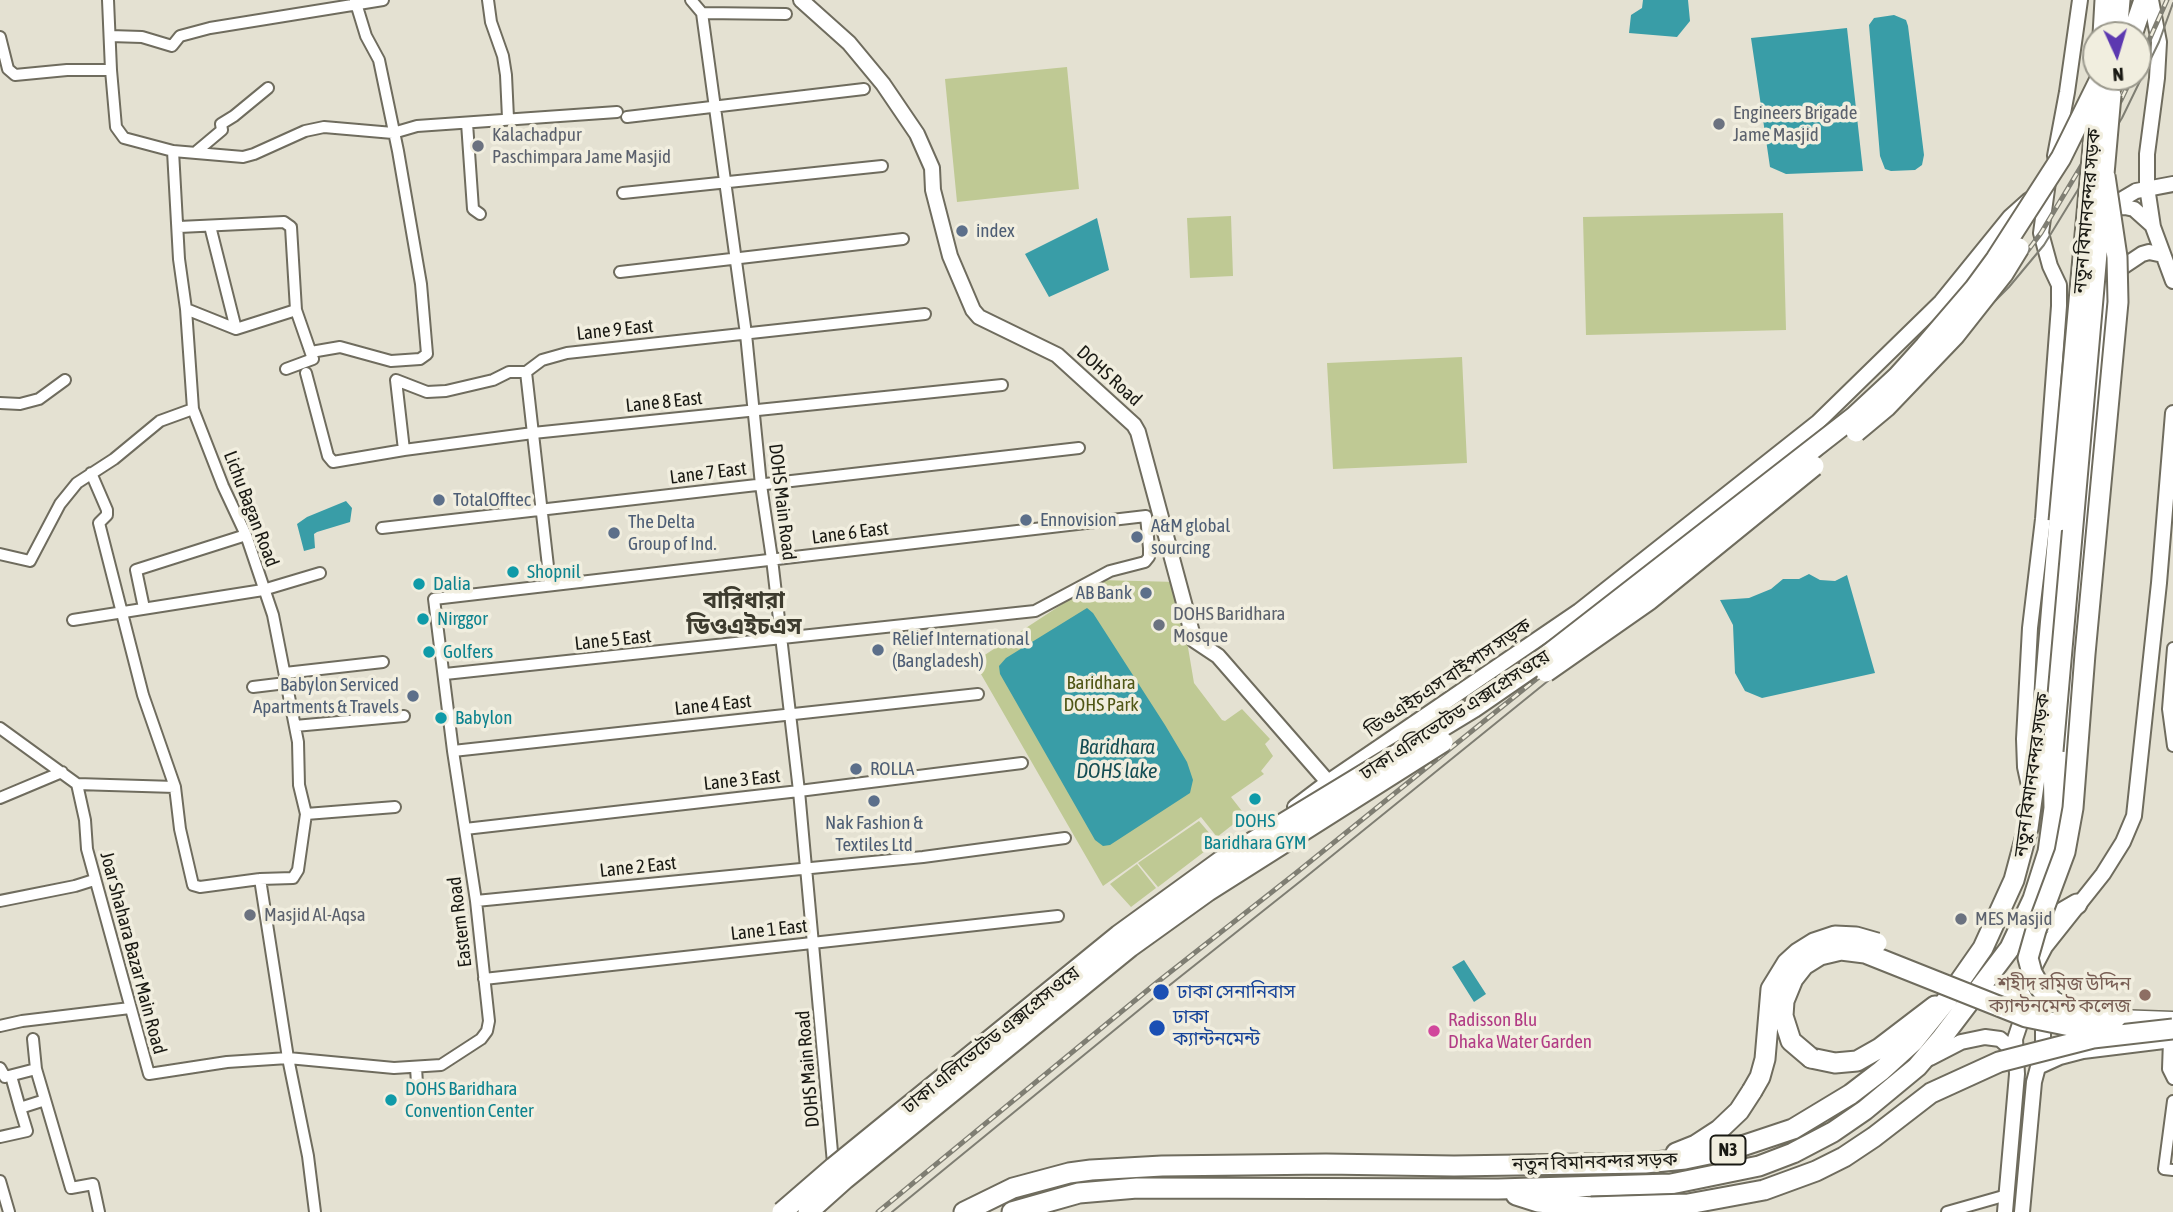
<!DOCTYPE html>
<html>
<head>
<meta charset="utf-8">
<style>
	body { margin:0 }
	#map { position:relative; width:2173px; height:1212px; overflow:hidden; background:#e4e1d2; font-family:"Asap Condensed",sans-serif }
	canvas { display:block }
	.north { position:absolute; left:2082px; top:21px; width:70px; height:70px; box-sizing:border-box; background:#f1eedf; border:2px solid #9b998d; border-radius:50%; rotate:176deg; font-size:19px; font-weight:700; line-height:28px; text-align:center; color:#191913 }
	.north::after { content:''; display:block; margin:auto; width:24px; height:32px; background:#5c38b0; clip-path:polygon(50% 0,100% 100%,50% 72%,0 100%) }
</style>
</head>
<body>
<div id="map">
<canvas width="2173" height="1212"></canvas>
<div class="north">N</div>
</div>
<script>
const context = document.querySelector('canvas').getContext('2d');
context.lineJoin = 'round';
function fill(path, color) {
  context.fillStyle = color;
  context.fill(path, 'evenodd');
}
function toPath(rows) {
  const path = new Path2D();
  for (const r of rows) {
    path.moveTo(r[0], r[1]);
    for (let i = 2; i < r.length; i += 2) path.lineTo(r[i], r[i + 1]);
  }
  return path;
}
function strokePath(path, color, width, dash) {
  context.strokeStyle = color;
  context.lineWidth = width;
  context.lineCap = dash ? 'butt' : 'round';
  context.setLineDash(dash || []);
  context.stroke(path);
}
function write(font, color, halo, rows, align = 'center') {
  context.font = font + ' "Asap Condensed","Noto Sans Bengali",sans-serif';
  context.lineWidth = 7;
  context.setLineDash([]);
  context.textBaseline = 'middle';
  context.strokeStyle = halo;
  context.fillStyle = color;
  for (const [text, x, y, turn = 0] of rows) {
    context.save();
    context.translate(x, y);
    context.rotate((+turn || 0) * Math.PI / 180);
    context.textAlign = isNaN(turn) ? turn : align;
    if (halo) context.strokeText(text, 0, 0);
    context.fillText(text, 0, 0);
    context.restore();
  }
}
fill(toPath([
	[1067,67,1079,189,957,202,945,79],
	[1783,213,1786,330,1586,335,1583,217],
	[1231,216,1233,276,1190,278,1187,218],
	[1462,357,1467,463,1333,469,1327,363],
	[1099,580,1177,582,1194,683,1222,720,1225,721,1242,709,1270,739,1265,744,1273,756,1261,771,1264,774,1231,797,1245,815,1217,837,1201,817,1103,886,974,662],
	[1199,821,1217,842,1158,887,1138,863],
	[1137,864,1156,888,1131,907,1110,884]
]), '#bfc994');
fill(toPath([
	[1643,0,1688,0,1690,21,1677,37,1629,33,1631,15,1642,8],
	[1894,15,1906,20,1908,26,1924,155,1922,165,1915,170,1891,171,1885,169,1880,156,1869,25,1874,18],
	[1847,28,1863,171,1786,174,1770,167,1751,38],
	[1097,218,1109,270,1049,297,1025,254],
	[346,501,352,508,350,522,317,532,314,534,315,548,304,551,297,524,307,517],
	[1809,574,1820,580,1835,581,1847,575,1875,673,1762,698,1745,691,1735,673,1733,625,1720,600,1749,598,1771,589,1783,579,1799,579],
	[1087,608,1093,613,1165,725,1187,762,1193,780,1190,793,1110,845,1103,846,1095,840,1000,674,999,666,1006,658],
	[1464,960,1486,994,1474,1002,1452,967]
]), '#399da7');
const street = toPath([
	[108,0,111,70,116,127,124,138,173,151,243,157,254,154,305,131,324,127,393,133,417,126,617,112],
	[488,0,491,22,503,56,506,75,508,118],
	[691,0,702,13],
	[702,13,746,334,761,485,772,559,799,791,833,1163],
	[702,13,786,14],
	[110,36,142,37,172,46,180,36,210,28,383,0],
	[0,37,8,69,15,75,67,70,111,70],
	[627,117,864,89],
	[467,123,473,209,480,214],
	[197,151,222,130,221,124,234,116,268,88],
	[623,193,882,166],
	[210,226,236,329],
	[179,227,284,222,291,227,296,310,313,359,286,369],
	[620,272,903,239],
	[186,309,236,329,296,310],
	[311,352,340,347,391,361,420,359,427,354,421,284,398,151,379,60,366,36,355,0],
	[526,372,542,360,567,353,925,314],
	[526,372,550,584],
	[306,373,328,456,333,462,404,450,533,433,1002,385],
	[0,403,20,404,39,399,65,380],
	[404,450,396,380,427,392,446,391,493,380,509,372,526,372],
	[91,473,107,510,107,515,99,523,143,695,175,787,180,829,193,885,200,887,260,879,293,878,298,870,306,814,299,785,298,742,273,615,246,535,223,486,193,409,186,309,179,259,173,151],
	[382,528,1079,448],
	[0,554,30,561,60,504,77,483,114,459,160,421,193,409],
	[144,608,136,570,246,535],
	[73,620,263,590,320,573],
	[2173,648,2168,709,2173,746],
	[285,673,383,662],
	[253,687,286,683],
	[295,726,404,716],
	[0,728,77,784,175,787],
	[453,751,978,694],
	[77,784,85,820,87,849,149,1074,227,1062,288,1058,394,1068,441,1065,481,1039,487,1031,489,1021,476,901,453,751,434,599,1146,516,1149,548,1149,557,1145,562,1110,571,1035,611,445,674],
	[0,798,62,772],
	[306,814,395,807],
	[465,829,799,791,1022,763],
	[260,879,288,1058,308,1156,315,1212],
	[0,901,75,886,94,880],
	[476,901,923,857,1065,838],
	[484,979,1058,916],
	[0,1026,22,1021,130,1008],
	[33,1039,36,1069,71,1188,93,1184,99,1212],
	[2169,1040,2168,1069,2173,1079],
	[416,1067,417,1084],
	[0,1068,5,1077,36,1069],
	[11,1076,20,1108,45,1100],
	[2173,1101,2164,1169,2173,1170],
	[0,1137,27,1131,20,1108],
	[0,1181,9,1212],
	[1947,1212,2007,1195]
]);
const secondary = toPath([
	[801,0,849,43,883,84,917,134,932,168,933,190,950,256,973,310,979,317,1057,355,1134,425,1138,432,1194,640,1218,656,1328,782],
	[2151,0,2159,42,2157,78,2147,154,2147,187,2153,227,2173,281],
	[2055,156,2067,92,2080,0],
	[2110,208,2125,207,2134,209,2153,226],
	[2104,210,2136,191,2173,184],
	[2112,274,2142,254,2149,252,2163,255],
	[2030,790,2025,767,2024,739,2030,628,2043,519,2059,306,2059,285,2050,266,2041,233,2048,182],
	[2059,793,2069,734,2105,279],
	[1295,807,1328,782,1579,611,1818,422,1941,302,2010,217,2029,200],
	[1979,991,2043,998],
	[1930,1058,1961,1042,1985,1037,2000,1039,2016,1053],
	[2038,1067,2043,1044,2043,1023,2034,996,2034,968,2045,947,2103,874,2123,842,2134,816,2159,583,2173,413],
	[2005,1212,2017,1074,2015,1039,2025,1009],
	[2022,1212,2034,1082,2038,1067,2060,1057,2083,1051,2173,1040]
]);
const primary = toPath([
	[2116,1018,2173,1020]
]);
const highway = toPath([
	[2103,35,2105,0],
	[2117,35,2120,0],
	[2132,35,2144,0],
	[2029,932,2077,904],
	[1811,1058,1835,1063,1857,1061,1880,1048,1935,1006],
	[1676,1153,1696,1145,1719,1130,1739,1111,1752,1091],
	[1516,1195,1538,1202,1591,1207],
	[964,1212,1013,1188,1069,1173,1091,1170,1162,1166,1326,1164,1454,1166,1645,1163,1685,1159,1733,1149,1793,1129,1851,1094,1881,1071,1913,1042,1946,1001,1983,948,2014,880,2028,828,2041,735,2059,521],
	[1012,1212,1079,1193,1137,1188,1498,1189,1671,1184,1759,1166,1793,1153,1833,1132,1865,1110,1917,1067,1941,1039,2010,948,2033,899,2048,852,2054,808,2053,751]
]);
strokePath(street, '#6f6c5e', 14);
strokePath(secondary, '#6f6c5e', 18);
strokePath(primary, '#6f6c5e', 19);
strokePath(highway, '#6f6c5e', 23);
strokePath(street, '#fff', 10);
strokePath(secondary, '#fff', 14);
strokePath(primary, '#fff', 16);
strokePath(highway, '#fff', 19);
strokePath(toPath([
	[892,1212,1161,992,1302,880,1690,566,1944,352,2009,287,2044,245,2122,118,2159,42,2173,3]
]), '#7f7e73', 2);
const rail = toPath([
	[2138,65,2167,0],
	[878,1212,1155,984,1296,873,1685,559,1942,345,2004,282,2041,233,2121,100,2132,77]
]);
strokePath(rail, '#7f7e73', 5);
strokePath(rail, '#f1eedf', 2.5, [8]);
const highwayBridge = toPath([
	[2098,114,2116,77],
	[2105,176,2117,257,2118,302,2085,654,2073,808,2065,852,2036,930,2028,958,2032,973,2041,989,2053,1001,2065,1007,2116,1018],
	[1856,432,1886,407,1955,335,2003,274,2019,248],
	[2059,521,2097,103],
	[1546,672,1649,600,1814,466],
	[2053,751,2111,95],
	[1811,1058,1791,1041,1783,1016,1784,1001,1793,979,1804,965,1820,955,1841,950,1865,953,2026,1017,2070,1026,2105,1029],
	[1752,1091,1760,1077,1765,1059,1771,989,1787,963,1798,953,1814,943,1835,936,1856,937,1877,943],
	[1591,1207,1688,1204,1764,1190,1816,1171,1844,1157,1874,1137,1931,1093,1999,1062,2093,1038,2173,1029],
	[782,1212,834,1167,1119,935,1221,861,1473,708,1531,668,1855,416,1897,377,1925,346,1974,289,1996,259,2061,158,2101,77],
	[808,1212,845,1179,1130,947,1208,891,1443,742]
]);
strokePath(highwayBridge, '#6f6c5e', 23, []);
strokePath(highwayBridge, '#fff', 19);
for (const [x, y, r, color] of [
	[1719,124,7,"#6b7280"],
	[478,146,7,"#6b7280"],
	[962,231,7,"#5c6f8a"],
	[439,500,7,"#5c6f8a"],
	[1026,520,7,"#5c6f8a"],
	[614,533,7,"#5c6f8a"],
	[1137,537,7,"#5c6f8a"],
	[513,572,7,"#0f9aa8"],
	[419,584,7,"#0f9aa8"],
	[1146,593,7,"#5c6f8a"],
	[423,619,7,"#0f9aa8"],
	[1159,625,7,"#6b7280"],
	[878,650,7,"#5c6f8a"],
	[429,652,7,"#0f9aa8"],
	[413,696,7,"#5c6f8a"],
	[441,718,7,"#0f9aa8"],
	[856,769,7,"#5c6f8a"],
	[1255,799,7,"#0f9aa8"],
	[874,801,7,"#5c6f8a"],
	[250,915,7,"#6b7280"],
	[1961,919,7,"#6b7280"],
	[1161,992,9,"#1a4fb4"],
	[2145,995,7,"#8d6e63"],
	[1157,1028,9,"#1a4fb4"],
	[1434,1031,7,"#d1479c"],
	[391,1100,7,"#0f9aa8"]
]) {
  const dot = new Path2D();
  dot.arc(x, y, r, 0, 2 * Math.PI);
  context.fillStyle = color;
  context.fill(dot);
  strokePath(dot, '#f1eedf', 2.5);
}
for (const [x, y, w] of [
	[1728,1150,35]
]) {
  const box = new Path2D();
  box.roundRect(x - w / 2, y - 14.5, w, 29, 5);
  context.fillStyle = '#f1eedf';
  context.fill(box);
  strokePath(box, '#191913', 2);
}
write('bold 18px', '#191913', null, [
	["N3",1728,1150]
]);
write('19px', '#5b616d', '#f1eedf', [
	["Engineers Brigade",1733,113],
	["Jame Masjid",1733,135],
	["Kalachadpur",492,135],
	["Paschimpara Jame Masjid",492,157],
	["DOHS Baridhara",1173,614],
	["Mosque",1173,636],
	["Masjid Al-Aqsa",264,915],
	["MES Masjid",1975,919]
], 'left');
write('19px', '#191913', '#f1eedf', [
	["নতুন বিমানবন্দর সড়ক",2087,211,-85],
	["Lane 9 East",615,330,-6],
	["DOHS Road",1109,376,42],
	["Lane 8 East",664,402,-6],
	["Lane 7 East",708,473,-7],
	["DOHS Main Road",782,502,83],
	["Lichu Bagan Road",251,509,69],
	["Lane 6 East",850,533,-7],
	["Lane 5 East",613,640,-6],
	["ডিওএইচএস বাইপাস সড়ক",1448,678,-34],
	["Lane 4 East",713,705,-6],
	["ঢাকা এলিভেটেড এক্সপ্রেসওয়ে",1455,715,-33],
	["নতুন বিমানবন্দর সড়ক",2032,775,-82],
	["Lane 3 East",742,780,-6],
	["Lane 2 East",638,867,-6],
	["Eastern Road",460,922,-97],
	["Lane 1 East",769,930,-6],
	["Joar Shahara Bazar Main Road",133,953,75],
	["ঢাকা এলিভেটেড এক্সপ্রেসওয়ে",991,1040,-39],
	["DOHS Main Road",808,1069,-95],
	["নতুন বিমানবন্দর সড়ক",1595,1162,-2]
]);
write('19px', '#4e5e75', '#f1eedf', [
	["index",976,231],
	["TotalOfftec",453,500],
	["Ennovision",1040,520],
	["The Delta",628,522],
	["Group of Ind.",628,544],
	["A&M global",1151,526],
	["sourcing",1151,548],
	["AB Bank",1132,593,"right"],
	["Relief International",892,639],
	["(Bangladesh)",892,661],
	["Babylon Serviced",399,685,"right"],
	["Apartments & Travels",399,707,"right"],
	["ROLLA",870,769],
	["Nak Fashion &",874,823,"center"],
	["Textiles Ltd",874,845,"center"]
], 'left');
write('19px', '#0d838f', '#f1eedf', [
	["Shopnil",527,572],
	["Dalia",433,584],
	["Nirggor",437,619],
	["Golfers",443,652],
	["Babylon",455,718],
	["DOHS",1255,821,"center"],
	["Baridhara GYM",1255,843,"center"],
	["DOHS Baridhara",405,1089],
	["Convention Center",405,1111]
], 'left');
write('19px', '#4f5615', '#f1eedf', [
	["Baridhara",1101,683],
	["DOHS Park",1101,705]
]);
write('19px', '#785e54', '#f1eedf', [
	["শহীদ রমিজ উদ্দিন",2131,984],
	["ক্যান্টনমেন্ট কলেজ",2131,1006]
], 'right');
write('19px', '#164399', '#f1eedf', [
	["ঢাকা সেনানিবাস",1177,992],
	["ঢাকা",1173,1017],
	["ক্যান্টনমেন্ট",1173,1039]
], 'left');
write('19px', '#b23c85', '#f1eedf', [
	["Radisson Blu",1448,1020],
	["Dhaka Water Garden",1448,1042]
], 'left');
write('italic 21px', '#144d53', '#f1eedf', [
	["Baridhara",1117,747],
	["DOHS lake",1117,771]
]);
write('bold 23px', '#3d3b2e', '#f1eedf', [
	["বারিধারা",744,601],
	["ডিওএইচএস",744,627]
]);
</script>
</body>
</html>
